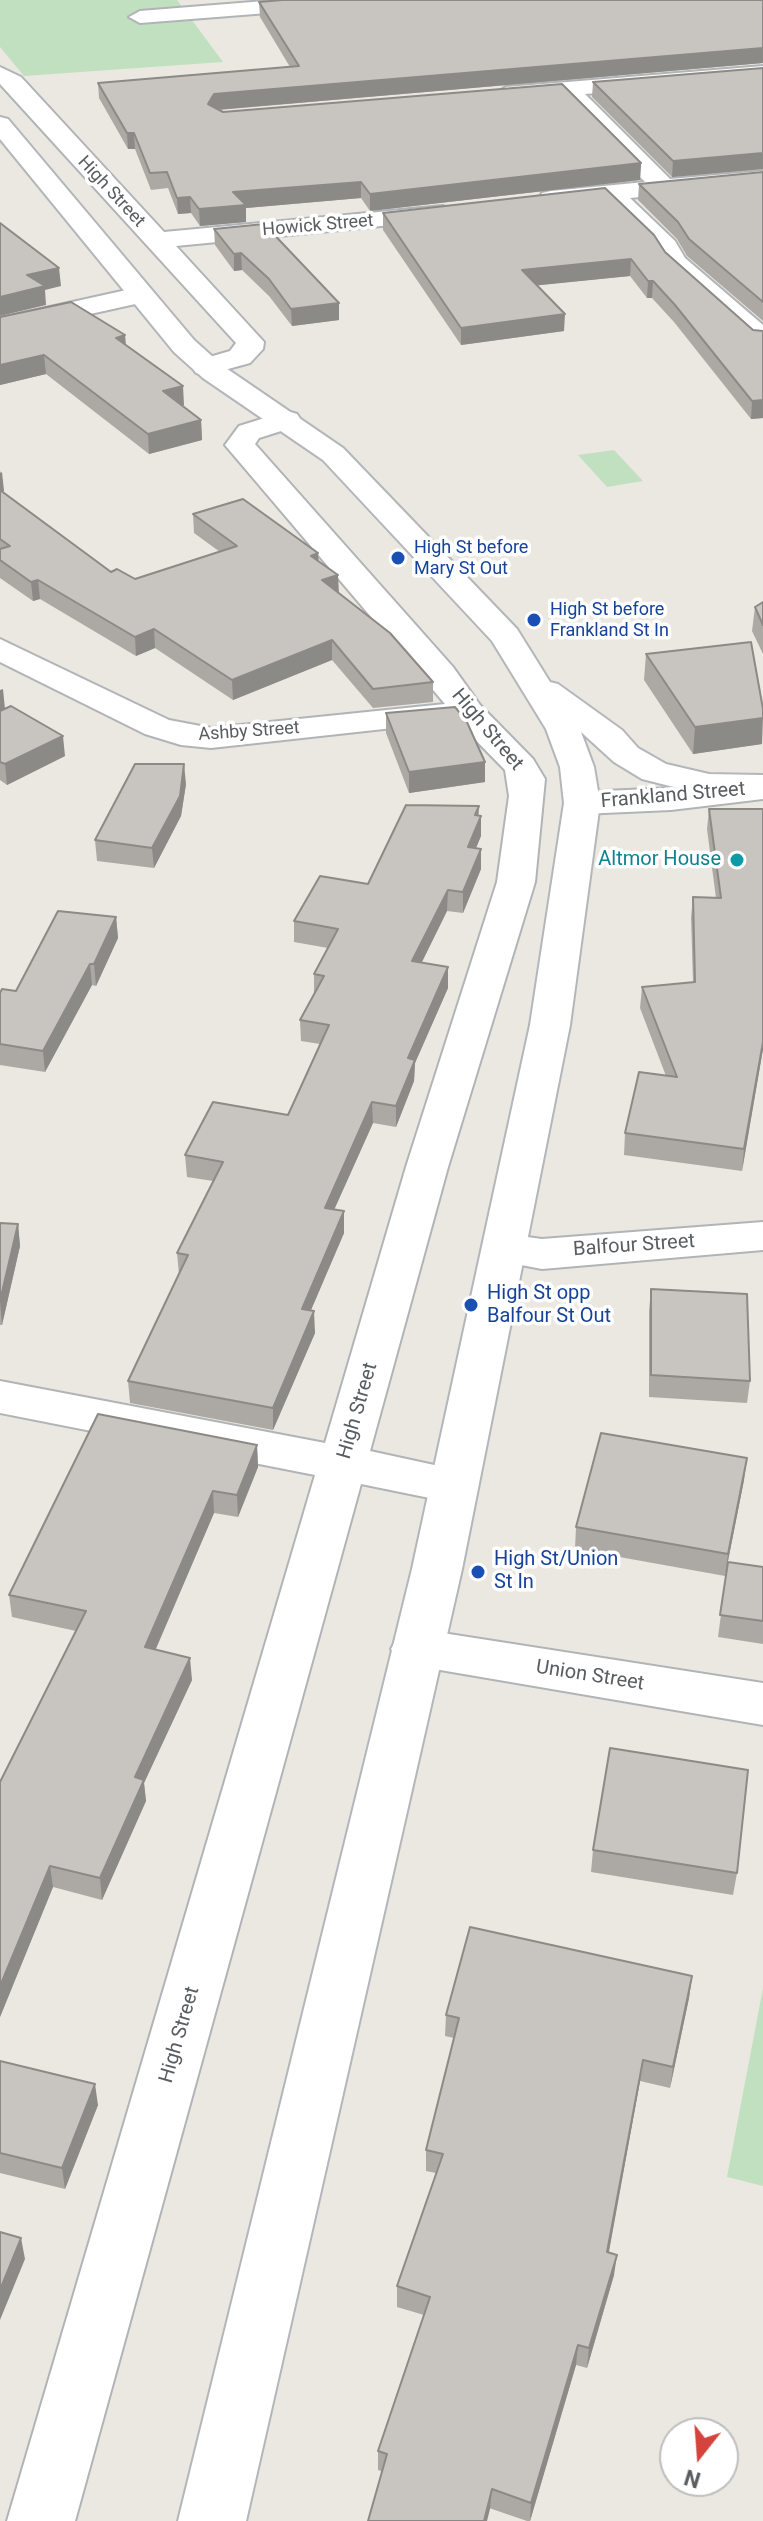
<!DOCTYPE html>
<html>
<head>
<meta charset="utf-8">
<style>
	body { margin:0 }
	#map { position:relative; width:763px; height:2521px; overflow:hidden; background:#ebe8e1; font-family:Roboto,sans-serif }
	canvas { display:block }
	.north { position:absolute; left:659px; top:2417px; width:80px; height:80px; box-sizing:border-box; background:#fff; border:2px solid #bdbebf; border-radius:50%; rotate:197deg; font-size:22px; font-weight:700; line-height:32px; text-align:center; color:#5a5d60 }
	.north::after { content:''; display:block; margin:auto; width:28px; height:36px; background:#d5433d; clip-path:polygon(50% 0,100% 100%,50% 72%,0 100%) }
</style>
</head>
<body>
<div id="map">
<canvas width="763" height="2521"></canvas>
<div class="north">N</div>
</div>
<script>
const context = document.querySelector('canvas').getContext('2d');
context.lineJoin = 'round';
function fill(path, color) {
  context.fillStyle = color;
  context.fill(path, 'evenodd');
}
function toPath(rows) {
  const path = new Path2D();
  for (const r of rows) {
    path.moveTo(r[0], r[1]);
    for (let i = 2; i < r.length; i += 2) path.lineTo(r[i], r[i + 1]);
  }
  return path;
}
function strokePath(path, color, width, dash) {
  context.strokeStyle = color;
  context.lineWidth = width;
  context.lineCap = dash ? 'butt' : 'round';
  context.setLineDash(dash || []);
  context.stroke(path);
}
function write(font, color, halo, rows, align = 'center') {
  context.font = font + ' Roboto,sans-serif';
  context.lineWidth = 7;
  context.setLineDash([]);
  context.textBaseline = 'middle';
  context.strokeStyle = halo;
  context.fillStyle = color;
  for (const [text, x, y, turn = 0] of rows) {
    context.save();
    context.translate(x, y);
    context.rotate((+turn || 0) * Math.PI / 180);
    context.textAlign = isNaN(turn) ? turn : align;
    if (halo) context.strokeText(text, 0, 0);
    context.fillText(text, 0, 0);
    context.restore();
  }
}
fill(toPath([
	[0,0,177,0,223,62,24,76,0,47],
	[614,450,643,481,607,487,578,455],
	[763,1988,763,2186,727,2177]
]), '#c1e0c0');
const minor = toPath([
	[277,0,367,0,357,6,140,23,129,17,140,11,277,0],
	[763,66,763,80,585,94,670,179,763,171,763,185,630,198,675,241,685,258,763,325,763,347,753,345,666,267,655,250,605,200,542,203,539,198,542,193,551,191,645,182,561,96,506,101,495,94,506,87,763,66],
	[0,67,21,77,164,232,443,206,455,213,443,220,176,246,264,342,263,349,250,363,206,375,196,373,192,367,196,361,230,351,236,343,0,84,0,67],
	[140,287,149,289,153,295,149,301,0,334,0,318,140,287],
	[287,411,297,414,301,420,297,426,259,438,255,444,453,667,480,705,533,759,545,779,535,882,448,1167,370,1451,471,1473,478,1485,471,1497,454,1503,361,1484,75,2521,7,2521,315,1475,0,1413,0,1381,325,1443,406,1167,497,882,509,796,505,770,457,721,211,748,181,745,145,734,0,662,0,639,169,720,211,728,445,704,225,445,239,426,287,411],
	[763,777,763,799,671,810,582,814,569,811,564,803,569,795,582,792,671,788,763,777],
	[763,1222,763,1250,542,1269,490,1259,483,1249,490,1239,505,1234,542,1239,763,1222],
	[417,1629,763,1683,763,1725,399,1663,391,1649,399,1635,417,1629]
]);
const secondary = toPath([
	[0,117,8,119,194,340,223,366,343,448,517,629,550,682,558,684,622,730,638,748,666,764,709,774,763,775,763,797,709,796,642,779,614,762,581,732,594,767,600,803,570,1025,462,1569,246,2521,178,2521,412,1569,530,1025,564,803,560,767,546,729,492,641,323,460,203,378,174,352,0,139,0,117]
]);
strokePath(minor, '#b1b4b7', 4);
strokePath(secondary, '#b3b6ba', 4);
fill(minor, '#fff');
fill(secondary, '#fff');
fill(toPath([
	[763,0,763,63,218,110,223,112,641,163,640,180,370,211,361,198,246,208,246,222,200,226,191,213,178,214,168,188,151,190,135,149,128,149,99,98,98,83,290,67,260,17,259,2],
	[763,68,763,169,672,177,592,97,593,82],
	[763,172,763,321,687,256,677,239,638,200,639,184],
	[383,213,665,252,753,330,763,331,763,418,751,419,674,322,652,298,647,298,630,276,537,285,564,331,461,345,383,230],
	[214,229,339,303,339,320,292,326,269,296,242,270,234,271,215,245],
	[0,317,125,335,126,345,184,405,182,406,201,420,202,440,149,454,46,374,0,385],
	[0,470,4,491,2,491,111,572,135,579,220,552,194,533,193,514,318,553,319,561,339,593,433,682,433,702,373,708,332,660,233,700,155,648,136,656,40,599,33,601,0,578],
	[763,602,763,654,752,631,755,607],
	[646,654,762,744,693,754,644,680],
	[0,711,65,756,7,785,0,780],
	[386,713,485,762,485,782,409,793,386,733],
	[186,784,181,816,154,868,97,861,95,840],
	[709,809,763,1049,742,1171,624,1155,625,1133,666,1076,640,1008,642,987,693,982,691,918,693,897,716,898,707,829],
	[478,815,481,836,476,848,481,869,463,913,447,911,422,962,448,988,415,1063,414,1081,396,1127,373,1123,334,1210,344,1233,311,1310,315,1333,273,1430,130,1403,128,1381,179,1275,177,1253,213,1181,187,1177,185,1155,288,1115,320,1044,301,1041,300,1020,314,994,314,974,328,948,294,942,294,921,368,884],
	[116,917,118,938,96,986,92,985,45,1072,0,1065,0,993,16,991],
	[0,1223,18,1224,20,1246,2,1325,0,1325],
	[651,1289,750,1381,747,1403,649,1397,649,1311],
	[257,1445,258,1467,238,1517,214,1513,156,1649,192,1680,144,1783,146,1801,102,1900,53,1887,0,2017,0,1782,76,1631,12,1617,9,1595],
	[744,1480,725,1576,575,1549,576,1527],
	[728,1562,763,1567,763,1644,718,1637],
	[593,1850,737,1873,733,1895,591,1872],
	[692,1976,689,1998,670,2088,640,2081,609,2252,614,2275,587,2368,576,2365,530,2521,527,2521,378,2470,378,2451,424,2315,397,2307,397,2286,436,2173,426,2171,426,2150,454,2038,445,2036,446,2015],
	[0,2061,98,2105,65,2189,0,2173]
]), '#aca9a5');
fill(toPath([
	[763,48,763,63,215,110,208,104,214,94],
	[127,133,134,133,135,149,128,149],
	[763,153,763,169,672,177,673,161],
	[641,163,640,180,370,211,370,194],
	[361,182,361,198,246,208,246,222,200,226,199,209,233,192],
	[190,197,191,213,178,214,177,198],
	[241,253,242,270,234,271,234,254],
	[631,259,630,276,522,287,522,270],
	[59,268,61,286,45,290,46,305,0,316,0,297,27,275],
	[648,281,653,281,652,298,647,298],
	[339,303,339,320,292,326,291,309],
	[565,314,564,331,461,345,461,328],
	[125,335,126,354,116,338],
	[44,355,46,374,0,385,0,365],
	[183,386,184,405,164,410,163,391],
	[763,400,763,418,751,419,752,401],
	[201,420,202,440,149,454,148,434],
	[2,472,4,491,0,492,0,473],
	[318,553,319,573,311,556],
	[338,575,339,594,322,580],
	[38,580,40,599,33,601,31,582],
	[154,629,155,648,136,656,135,637],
	[332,640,332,660,233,700,232,680],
	[3,689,5,709,0,711,0,690],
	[763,718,762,744,693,754,695,727],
	[63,736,65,756,7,785,5,764],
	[485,762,485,782,409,793,409,772],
	[184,764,186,784,181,816,154,868,152,848],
	[479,806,478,823,481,816,481,836,468,867,468,847,475,815],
	[481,849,481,869,463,913,463,892],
	[448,890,447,911,412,982,412,961],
	[116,917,118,938,96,986,94,964],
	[90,964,92,985,45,1072,43,1051],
	[448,967,448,988,415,1063,414,1081,396,1127,396,1106,408,1058],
	[763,1042,763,1049,742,1171,744,1149],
	[372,1102,373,1123,325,1230,325,1208],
	[344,1211,344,1233,302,1331,302,1309],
	[18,1224,20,1246,2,1325,0,1301],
	[314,1311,315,1333,273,1430,273,1408],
	[257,1445,258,1467,238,1517,237,1495],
	[747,1458,744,1480,725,1576,728,1554],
	[213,1491,214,1513,147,1669,145,1647],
	[190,1658,192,1680,144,1783,146,1801,102,1900,100,1878,135,1777],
	[50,1866,53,1887,0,2017,0,1986],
	[692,1976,689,1998,670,2088,673,2067],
	[643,2060,640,2081,605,2272,607,2252],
	[95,2084,98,2105,65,2189,62,2168],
	[21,2238,25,2259,0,2320,0,2290],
	[617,2255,614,2275,587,2368,589,2348],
	[578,2345,576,2365,530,2521,531,2503],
	[492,2489,490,2509,487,2521,484,2521]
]), '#8c8a86');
const building = toPath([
	[282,0,763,0,763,48,214,94,208,104,223,112,562,84,641,163,370,194,361,182,233,192,246,205,199,209,190,197,177,198,167,172,150,173,134,133,127,133,98,83,299,66,259,2,282,0],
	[763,68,763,153,673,161,593,82,763,68],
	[763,172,763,302,689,239,678,222,639,184,763,172],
	[605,188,654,235,665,252,753,330,763,331,763,400,752,401,675,305,653,281,648,281,631,259,522,270,565,314,461,328,383,213,605,188],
	[0,223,59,268,27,275,45,286,0,297,0,223],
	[264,224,339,303,291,309,269,279,241,253,234,254,214,229,264,224],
	[71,302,125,335,116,338,183,386,163,391,201,420,148,434,44,355,0,365,0,317,71,302],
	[0,490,111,572,117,569,135,579,237,546,193,514,243,499,318,553,311,556,338,575,322,580,390,633,433,682,373,689,332,640,232,680,154,629,135,637,38,580,31,582,0,560,0,549,10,546,0,539,0,490],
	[763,602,763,625,755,607,763,602],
	[751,642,763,709,763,718,695,727,646,654,751,642],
	[11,706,63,736,5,764,0,762,0,711,11,706],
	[455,707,466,720,485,762,409,772,386,713,455,707],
	[135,764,184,764,180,796,152,848,95,840,135,764],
	[406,805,479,806,475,815,481,816,468,847,481,849,463,892,448,890,412,961,448,967,408,1058,415,1060,396,1106,372,1102,325,1208,344,1211,302,1309,314,1311,273,1408,128,1381,188,1255,177,1253,223,1162,185,1155,213,1102,288,1115,329,1025,300,1020,324,976,314,974,338,929,294,921,320,876,368,884,406,805],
	[709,809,763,809,763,1042,744,1149,625,1133,639,1072,677,1077,642,987,695,982,693,897,721,898,709,809],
	[58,911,116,917,94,964,90,964,43,1051,0,1044,0,993,2,989,16,991,58,911],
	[0,1223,18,1224,0,1301,0,1223],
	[651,1289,747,1294,750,1381,651,1375,651,1289],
	[98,1414,257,1445,237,1495,213,1491,145,1647,190,1658,135,1777,144,1780,100,1878,50,1866,0,1986,0,1782,86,1611,9,1595,98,1414],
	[601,1433,747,1458,728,1554,576,1527,601,1433],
	[728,1562,763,1567,763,1621,720,1615,728,1562],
	[610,1748,748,1770,737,1873,593,1850,610,1748],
	[470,1927,692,1976,673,2067,643,2060,607,2252,617,2255,589,2348,578,2345,531,2503,492,2489,484,2521,368,2521,387,2454,378,2451,430,2297,397,2286,443,2154,426,2150,459,2018,446,2015,470,1927],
	[0,2061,95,2084,62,2168,0,2153,0,2061],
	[0,2232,21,2238,0,2290,0,2232]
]);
fill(building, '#c8c5c0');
strokePath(building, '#8c8a86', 2);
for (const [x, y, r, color] of [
	[398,558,8,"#1a4fb4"],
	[534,620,8,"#1a4fb4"],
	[737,860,8,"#0f9aa8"],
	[471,1305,8,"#1a4fb4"],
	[478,1572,8,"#1a4fb4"]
]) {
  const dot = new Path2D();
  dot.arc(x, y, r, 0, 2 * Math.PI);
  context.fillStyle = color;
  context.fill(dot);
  strokePath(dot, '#fff', 3);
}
write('18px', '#5a5d60', '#fff', [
	["High Street",111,192,47],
	["Howick Street",318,226,-5],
	["Ashby Street",249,732,-4]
]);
write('18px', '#164399', '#fff', [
	["High St before",414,548],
	["Mary St Out",414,569],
	["High St before",550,610],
	["Frankland St In",550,631]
], 'left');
write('20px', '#5a5d60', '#fff', [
	["High Street",487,730,50],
	["Frankland Street",673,796,-5],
	["Balfour Street",634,1246,-4],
	["High Street",358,1411,-74],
	["Union Street",590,1676,9],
	["High Street",180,2035,-74]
]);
write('20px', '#0d838f', '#fff', [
	["Altmor House",721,860]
], 'right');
write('20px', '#164399', '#fff', [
	["High St opp",487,1294],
	["Balfour St Out",487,1317],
	["High St/Union",494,1560],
	["St In",494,1583]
], 'left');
</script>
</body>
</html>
